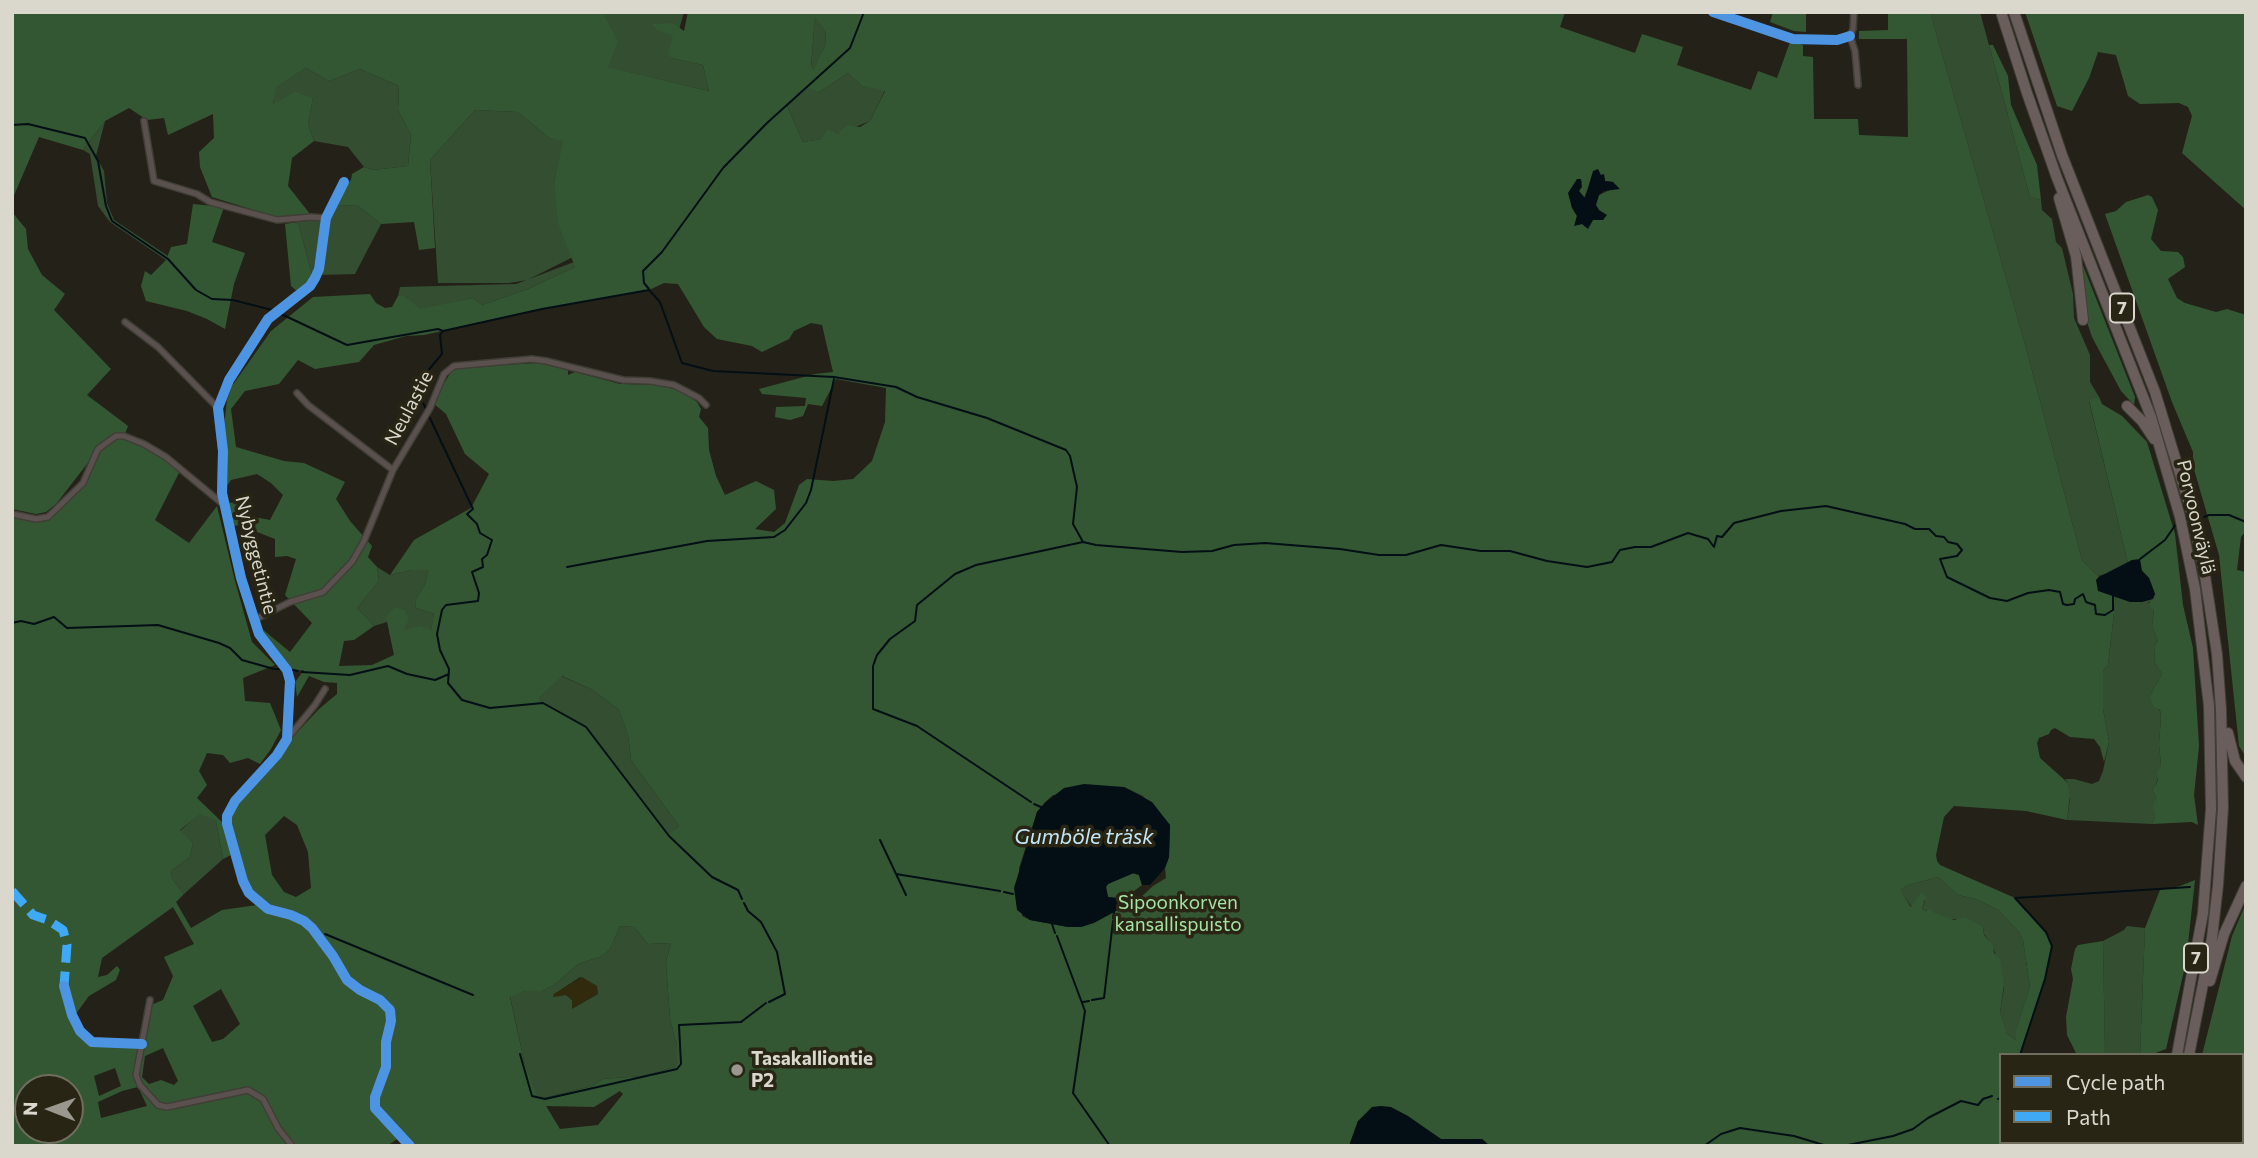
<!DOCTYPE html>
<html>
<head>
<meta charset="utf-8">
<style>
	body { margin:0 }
	#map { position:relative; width:2258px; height:1158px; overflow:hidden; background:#242218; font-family:Commissioner,sans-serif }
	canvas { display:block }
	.frame { position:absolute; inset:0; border:14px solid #dad8cd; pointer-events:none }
	.legend { position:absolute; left:1999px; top:1053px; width:245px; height:91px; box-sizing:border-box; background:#282514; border:2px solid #6f6d5e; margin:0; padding:9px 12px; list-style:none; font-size:21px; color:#dad8cd }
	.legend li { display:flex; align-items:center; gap:14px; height:35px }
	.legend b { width:35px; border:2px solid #6f6d5e }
	.north { position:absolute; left:14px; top:1074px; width:70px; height:70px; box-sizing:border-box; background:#282514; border:2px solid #6f6d5e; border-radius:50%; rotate:271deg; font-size:19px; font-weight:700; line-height:28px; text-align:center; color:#dad8cd }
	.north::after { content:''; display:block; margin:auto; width:24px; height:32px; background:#9a988e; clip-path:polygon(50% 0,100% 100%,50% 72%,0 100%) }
</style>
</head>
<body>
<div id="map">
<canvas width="2258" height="1158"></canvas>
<div class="frame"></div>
<ul class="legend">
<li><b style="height:9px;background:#4d94e3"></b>Cycle path</li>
<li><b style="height:9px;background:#3fa9f5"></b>Path</li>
</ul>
<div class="north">N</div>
</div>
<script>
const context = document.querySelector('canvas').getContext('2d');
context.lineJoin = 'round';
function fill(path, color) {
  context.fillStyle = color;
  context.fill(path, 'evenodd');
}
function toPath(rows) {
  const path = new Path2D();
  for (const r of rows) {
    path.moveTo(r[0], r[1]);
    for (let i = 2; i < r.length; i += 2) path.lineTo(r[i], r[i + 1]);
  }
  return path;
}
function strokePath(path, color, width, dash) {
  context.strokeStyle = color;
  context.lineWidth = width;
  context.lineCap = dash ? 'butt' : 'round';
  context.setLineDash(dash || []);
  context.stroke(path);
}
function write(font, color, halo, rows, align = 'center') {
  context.font = font + ' Commissioner,sans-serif';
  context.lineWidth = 7;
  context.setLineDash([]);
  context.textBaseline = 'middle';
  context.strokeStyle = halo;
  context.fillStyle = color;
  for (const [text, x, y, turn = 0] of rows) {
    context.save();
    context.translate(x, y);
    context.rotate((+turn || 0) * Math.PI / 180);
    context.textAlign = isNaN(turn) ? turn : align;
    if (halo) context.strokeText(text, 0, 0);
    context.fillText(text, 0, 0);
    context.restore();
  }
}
fill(toPath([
	[453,12,684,12,671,58,703,65,709,91,564,57],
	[1930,12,1980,12,2030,197,2041,200,2042,210,2052,219,2056,242,2062,248,2073,294,2074,318,2090,355,2090,382,2099,397,2089,401,2128,563,2112,572,2098,576,2082,560,2026,348],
	[815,16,826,33,825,46,815,69,811,68],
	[306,68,329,81,360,69,399,86,398,110,411,135,408,166,373,170,364,167,348,147,314,141,308,124,313,98,273,105,275,87],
	[848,73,862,86,885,90,870,121,838,134,827,130,823,139,803,142,787,106,809,87,818,93],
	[475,110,518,112,549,138,564,140,554,183,573,257,527,280,509,283,438,283,430,160],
	[105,121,96,156,104,171,107,203,114,220,168,256,166,260,110,222,98,206,90,154,83,150],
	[357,205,381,224,355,274,319,275,328,221,334,206],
	[315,220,320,220,323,224,312,275,298,222],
	[574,262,575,267,528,289,482,305,473,298,420,310,405,296,398,296,400,287,516,284],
	[377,567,390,575,412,570,428,570,425,584,415,601,416,608,434,614,431,631,403,630,387,616,387,622,374,626,357,608,379,581],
	[2116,595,2131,602,2153,599,2148,603,2154,610,2152,626,2158,641,2154,646,2155,663,2162,674,2151,694,2151,700,2160,711,2161,717,2159,744,2161,766,2156,785,2152,789,2156,798,2155,816,2152,824,2067,820,2070,800,2068,783,2065,779,2074,779,2092,784,2099,781,2103,771,2109,742,2103,709,2103,671,2108,665],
	[561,676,593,690,619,710,628,735,631,760,679,826,669,836,586,727,569,716,539,703,539,698],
	[200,813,216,821,223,859,184,894,172,879,171,871,190,857,193,843,180,831],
	[1938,877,1958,895,1976,899,1998,910,2019,932,2023,940,2030,987,2016,1029,2016,1040,2007,1034,2005,1029,2000,1012,2004,988,1996,956,1992,945,1984,934,1983,926,1970,920,1950,919,1922,909,1925,901,1921,893,1912,907,1899,890,1908,885],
	[620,926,634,927,648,944,671,943,666,962,670,1019,677,1046,677,1061,675,1067,643,1076,603,1079,592,1086,544,1098,535,1095,524,1061,510,996,525,991,542,991,554,985,578,964,602,956,610,949],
	[580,977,598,994,573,1008,572,1000,566,995,553,995],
	[2127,926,2145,928,2140,1055,2105,1055,2103,941,2124,930]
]), '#334e31');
fill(toPath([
	[12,12,602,12,618,41,608,67,709,91,703,65,671,58,668,53,673,36,656,29,652,24,673,23,684,31,688,12,1565,12,1560,27,1635,53,1642,34,1683,47,1677,65,1751,90,1758,71,1777,78,1790,42,1803,45,1803,56,1813,57,1814,119,1858,119,1859,135,1908,137,1907,39,1859,39,1859,31,1888,30,1888,12,1930,12,2026,348,2082,560,2099,577,2096,580,2116,595,2108,665,2103,671,2103,709,2109,742,2104,762,2100,747,2094,739,2070,737,2055,728,2051,730,2049,734,2039,738,2037,743,2040,758,2068,783,2070,796,2067,820,2026,811,1954,806,1944,817,1936,855,1937,861,1940,865,2015,898,2049,937,2052,946,2045,979,2020,1053,2001,1055,1999,1106,2001,1142,2052,1142,2048,1146,1490,1146,1482,1139,1441,1139,1400,1113,1358,1121,1349,1146,414,1146,378,1107,380,1092,389,1068,389,1042,394,1021,393,1009,382,998,361,988,350,978,336,954,315,926,306,919,293,912,269,906,252,891,246,880,230,824,230,817,237,803,280,757,290,740,319,709,337,694,337,683,324,682,309,676,297,697,295,682,304,670,292,671,261,633,261,628,290,652,312,623,285,595,296,559,287,556,275,557,275,539,257,532,252,523,234,526,227,503,240,502,249,516,270,520,283,495,271,483,257,474,231,480,226,487,227,450,224,426,227,400,232,386,271,331,313,297,370,294,376,303,385,308,392,307,398,296,405,296,420,309,473,298,482,305,528,289,575,267,558,223,554,183,563,141,549,138,518,112,475,110,430,160,435,248,419,250,414,222,381,224,357,205,334,206,344,187,351,180,352,174,364,167,373,170,408,166,411,135,398,110,399,86,360,69,329,81,306,68,276,87,273,104,295,92,313,98,308,124,314,141,292,158,288,186,310,214,276,217,212,197,200,167,199,152,214,138,213,114,168,135,164,118,147,120,129,108,105,121,83,150,39,137,12,200],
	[815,17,826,33,825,46,814,69,811,67],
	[848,73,862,86,885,91,870,121,860,127,847,125,838,134,827,129,822,139,803,142,787,106,809,88,818,93],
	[1605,178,1605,181,1613,182,1610,190,1599,195,1595,204,1599,210,1593,220,1591,223,1575,225,1577,216,1571,204,1582,180,1579,191,1584,198,1591,181],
	[664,283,678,284,704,327,717,339,752,346,762,352,789,339,794,331,811,323,822,325,833,372,815,374,759,389,762,394,806,398,805,406,776,407,775,417,790,420,803,416,808,404,822,406,836,379,886,388,885,422,872,461,853,479,833,481,807,479,799,485,785,523,774,532,755,529,776,509,774,490,756,481,725,495,716,476,709,450,708,428,699,417,701,409,697,402,683,392,660,385,620,384,575,372,568,375,568,370,538,363,465,367,452,370,433,403,446,414,465,454,489,474,471,508,414,540,390,575,412,570,428,570,425,584,415,601,416,608,434,614,431,630,420,626,404,630,409,619,405,610,395,607,386,617,394,655,372,665,339,666,344,641,354,640,374,626,357,608,379,581,377,567,368,557,372,546,350,521,336,499,345,482,304,463,284,461,236,447,231,409,245,391,279,384,298,360,315,369,359,362,374,345,406,336,424,335,542,309,649,290],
	[562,676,593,690,619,710,628,735,631,760,679,826,669,835,586,727,569,716,540,703,539,698],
	[1124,787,1143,796,1170,825,1169,857,1165,868,1166,878,1153,886,1140,898,1081,927,1068,927,1030,920,1022,916,1019,868,1037,812,1045,802,1053,795],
	[284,816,297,825,308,852,311,888,296,897,284,892,272,875,265,835],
	[1938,877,1958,895,1976,899,1998,910,2019,932,2023,940,2030,987,2016,1029,2016,1040,2007,1034,2000,1012,2004,985,2000,959,1994,953,1993,945,1984,935,1983,926,1965,917,1954,920,1933,912,1930,908,1927,911,1922,909,1926,896,1921,892,1911,907,1900,890,1908,885],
	[620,926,634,927,648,944,671,943,666,962,670,1019,677,1046,677,1061,675,1067,643,1076,603,1079,592,1086,545,1098,536,1095,524,1061,510,997,525,991,542,991,554,985,578,964,602,956,610,949],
	[620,1091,623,1094,598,1125,560,1129,546,1106,594,1107],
	[1773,12,1806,14,1806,32,1794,31,1770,22],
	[2025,12,2246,12,2246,210,2182,153,2192,116,2188,107,2179,103,2140,104,2128,96,2116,55,2098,52,2089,78,2072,111,2057,106],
	[1989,45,1993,45,2008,76,2011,105,2037,165,2041,200,2030,197],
	[2148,195,2152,197,2158,210,2151,239,2161,251,2178,252,2183,257,2185,267,2168,279,2177,298,2185,303,2216,312,2227,309,2246,315,2246,531,2241,537,2237,570,2246,572,2246,757,2239,746,2219,555,2193,466,2193,452,2172,402,2105,214,2116,211,2126,202],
	[193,204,224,207,212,242,245,253,234,284,225,329,207,319,187,311,146,301,141,286,145,271,151,275,166,260,171,247,187,244],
	[12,212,26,229,28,249,42,275,65,294,54,310,111,369,87,395,128,426,125,434,112,435,97,446,87,464,56,504,46,512,36,514,12,509],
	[298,222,312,275,308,283,298,292,291,286,285,224],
	[2082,263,2135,397,2134,405,2121,391,2092,337,2083,310],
	[2099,397,2102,404,2122,416,2147,442,2175,534,2183,605,2193,648,2199,746,2194,795,2198,825,2192,822,2152,824,2155,816,2153,806,2156,798,2152,789,2156,785,2158,779,2157,773,2161,766,2159,744,2161,717,2160,710,2153,706,2151,700,2151,694,2162,674,2155,663,2154,646,2158,641,2152,626,2154,610,2148,605,2155,594,2149,578,2132,560,2128,563,2089,400],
	[122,437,143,445,181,469,155,520,189,543,217,506,235,581,252,642,275,665,243,678,245,701,270,703,281,730,271,749,260,764,248,758,230,763,223,755,207,753,199,771,207,785,197,798,224,824,231,855,223,859,216,821,200,814,180,830,193,843,190,857,171,871,172,879,184,894,176,902,191,928,222,910,257,905,267,912,290,918,302,924,331,957,345,982,358,993,379,1003,387,1012,383,1067,371,1102,372,1109,379,1120,400,1137,387,1146,12,1146,12,516,49,519,85,482,98,451,109,441],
	[173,907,194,944,164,957,173,976,163,1000,151,1005,143,1048,91,1045,78,1033,72,1019,89,996,116,980,120,970,117,966,107,975,98,977,102,958],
	[221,989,240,1024,223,1039,212,1042,193,1006],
	[163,1048,178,1081,174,1085,161,1080,149,1084,142,1077,145,1056],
	[115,1068,121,1086,99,1096,94,1076],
	[138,1087,147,1106,101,1118,98,1102,122,1091],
	[28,1088,70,1088,70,1130,28,1130],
	[1131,873,1139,875,1142,885,1125,898,1108,897,1106,887,1108,884],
	[2195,880,2186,962,2166,1049,2150,1055,2140,1055,2145,928,2160,890,2180,886],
	[2246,903,2246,1146,2184,1146,2184,1142,2242,1142,2242,1055,2202,1055,2232,936],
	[2103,941,2105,1055,2077,1055,2067,1035,2066,1017,2073,979,2071,969,2075,949,2078,945]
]), '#345733');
fill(toPath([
	[582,977,597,986,598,993,572,1009,572,1000,567,995,553,997,554,994]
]), '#322a0c');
fill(toPath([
	[1598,169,1601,175,1604,174,1605,181,1613,182,1620,189,1604,191,1599,195,1596,205,1599,210,1607,215,1603,220,1593,220,1588,229,1582,224,1574,226,1577,216,1572,208,1568,193,1577,179,1581,179,1582,187,1579,191,1585,198,1593,171],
	[2140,559,2142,571,2149,578,2155,594,2153,599,2142,602,2130,602,2098,591,2096,580,2099,577,2132,560],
	[1084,784,1124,787,1152,802,1170,825,1169,857,1165,868,1150,885,1142,885,1139,875,1134,873,1108,884,1106,887,1108,897,1121,899,1124,903,1116,911,1094,923,1081,927,1068,927,1030,920,1017,910,1014,888,1037,812,1045,803,1064,788],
	[1381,1106,1391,1107,1408,1116,1441,1139,1482,1139,1490,1146,1349,1146,1358,1121,1372,1107]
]), '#030f15');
strokePath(toPath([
	[12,125,28,124,85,138,98,161,106,206,112,221,168,259,196,290,212,299,233,300,272,310],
	[649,289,644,283,643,271,662,252,723,168,767,123,850,48,864,12],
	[279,313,347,345,438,329,443,331,542,309,649,290,660,302,682,363,713,371,834,377,896,387,917,397,987,418,1066,450,1070,456,1077,487,1073,524,1083,542,1096,545,1182,552,1212,551,1234,545,1265,543,1340,549,1379,555,1406,555,1441,545,1481,551,1510,551,1547,561,1587,567,1612,562,1620,550,1635,547,1651,547,1688,533,1708,539,1714,547,1717,536,1722,537,1734,523,1781,511,1826,506,1905,524,1915,529,1929,529,1936,536,1944,537,1948,542,1957,544,1962,550,1957,556,1940,559,1947,577,1990,598,2007,601,2028,593,2049,590,2060,592,2063,604,2067,605,2074,604,2075,599,2083,594,2086,602,2095,605,2096,614,2105,615,2113,610,2113,595],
	[426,409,415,386,442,354,440,335,443,331],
	[428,414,473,509,467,514,477,524,480,533,492,540,487,555,482,559,483,567,472,572,479,593,478,601,446,605,442,610,437,634,440,650,449,669,448,683,462,700,490,708,543,703,586,727,669,836,712,877,738,890,742,899],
	[2204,517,2209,515,2229,515,2246,522],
	[2140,559,2165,540,2176,524],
	[567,567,707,541,774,537,785,530,806,503,811,490,834,379],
	[12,623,21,621,34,624,54,617,67,628,158,625,219,643,230,648,242,660,274,669,282,669],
	[289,669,298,671],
	[302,672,350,675,388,666,407,674,435,680,449,674],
	[1031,802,917,726,873,709,873,666,877,655,890,639,915,621,917,605,955,574,976,565,1083,542],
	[1034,804,1041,807],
	[880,840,906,895],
	[896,874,1000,891],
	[1004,892,1013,894],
	[744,903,748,911,761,922,777,952,785,994,769,1002],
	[1113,918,1114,912],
	[1052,924,1055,933],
	[325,934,473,995],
	[1057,936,1085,1011,1073,1093,1110,1146],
	[1092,1000,1104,998,1113,921],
	[1083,1002,1089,1001],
	[520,1054,532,1096,545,1099,677,1069,681,1064,679,1025,741,1022,766,1003],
	[2020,1055,2045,979,2052,946,2046,932,2015,898,2190,887],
	[1998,1099,2001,1098],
	[1704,1146,1721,1134,1740,1128,1794,1136,1827,1146],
	[1843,1146,1893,1136,1913,1129,1928,1118,1961,1101,1978,1105,1983,1099,1992,1096]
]), '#030f15', 2);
const minor = toPath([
	[1713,12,1793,39,1837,40,1850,36],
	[1854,12,1853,29,1850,36,1855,51,1858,85],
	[144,121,154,181,197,194,210,202,277,220,311,217,326,218],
	[125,322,158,347,218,408],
	[297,393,308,405,393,470],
	[12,514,36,519,48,517,83,483,98,449,116,436,124,436,144,444,166,457,224,505],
	[254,620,290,602,323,592,352,562,364,541,393,470,430,408,444,374,454,366,532,359,546,361,623,380,650,381,674,385,699,398,706,405],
	[287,739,315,705,325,689],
	[64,986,72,1015,80,1031,92,1042,142,1044],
	[150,1000,136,1075,140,1085,158,1105,167,1107,248,1090,263,1099,278,1128,292,1146]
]);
const tertiary = toPath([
	[344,182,326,218,319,269,315,278,310,286,268,319,229,380,218,408,223,451,222,493,241,578,259,634,287,670,290,681,287,739,277,755,235,801,227,816,227,824,243,881,249,893,268,909,291,915,304,921,312,928,333,956,347,980,360,990,380,1000,390,1010,391,1021,386,1042,386,1067,375,1097,375,1108,410,1146]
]);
const motorway = toPath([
	[2001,12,2027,93,2057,178,2151,417,2180,517,2195,589,2209,706,2211,809,2203,913,2177,1055],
	[2014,12,2062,155,2155,392,2191,510,2205,576,2217,654,2221,709,2223,808,2218,885,2212,938,2189,1055],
	[2059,198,2076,256,2083,320],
	[2127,406,2142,421,2154,439],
	[2228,733,2235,761,2246,777],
	[2210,981,2224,934,2246,886],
	[2158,1146,2159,1142],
	[2170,1146,2171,1142]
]);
strokePath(minor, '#403e36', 8);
strokePath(tertiary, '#403e36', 10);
strokePath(motorway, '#403e36', 12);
strokePath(minor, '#5a514f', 5);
strokePath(tertiary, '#5a514f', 7);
strokePath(motorway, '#6a5e5c', 10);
strokePath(toPath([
	[12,891,33,915,48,920,63,930,67,945,64,986]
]), '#3fa9f5', 9, [18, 9]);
strokePath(toPath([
	[1713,12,1793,39,1837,40,1850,36],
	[344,182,326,218,319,269,315,278,310,286,268,319,229,380,218,408,223,451,222,493,241,578,259,634,287,670,290,681,287,739,277,755,235,801,227,816,227,824,243,881,249,893,268,909,291,915,304,921,312,928,333,956,347,980,360,990,380,1000,390,1010,391,1021,386,1042,386,1067,375,1097,375,1108,410,1146],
	[64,986,72,1015,80,1031,92,1042,142,1044]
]), '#4d94e3', 10);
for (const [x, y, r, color] of [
	[737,1070,7,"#9a988e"]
]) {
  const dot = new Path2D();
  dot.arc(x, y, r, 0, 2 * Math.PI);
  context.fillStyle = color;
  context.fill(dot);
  strokePath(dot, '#282514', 2.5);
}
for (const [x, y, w] of [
	[2122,308,24],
	[2196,958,24]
]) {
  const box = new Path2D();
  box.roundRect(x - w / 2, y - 14.5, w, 29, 5);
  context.fillStyle = '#282514';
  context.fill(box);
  strokePath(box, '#dad8cd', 2);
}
write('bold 18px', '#dad8cd', null, [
	["7",2122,308],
	["7",2196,958]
]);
write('19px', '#dad8cd', '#282514', [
	["Neulastie",409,408,-62],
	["Porvoonväylä",2196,517,77],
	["Nybyggetintie",256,555,76]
]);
write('19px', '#a4e4a4', '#282514', [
	["Sipoonkorven",1178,903],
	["kansallispuisto",1178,925]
]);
write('bold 19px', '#dad8cd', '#282514', [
	["Tasakalliontie",751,1059],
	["P2",751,1081]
], 'left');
write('italic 21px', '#c3e7f7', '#282514', [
	["Gumböle träsk",1084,837]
]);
</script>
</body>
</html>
